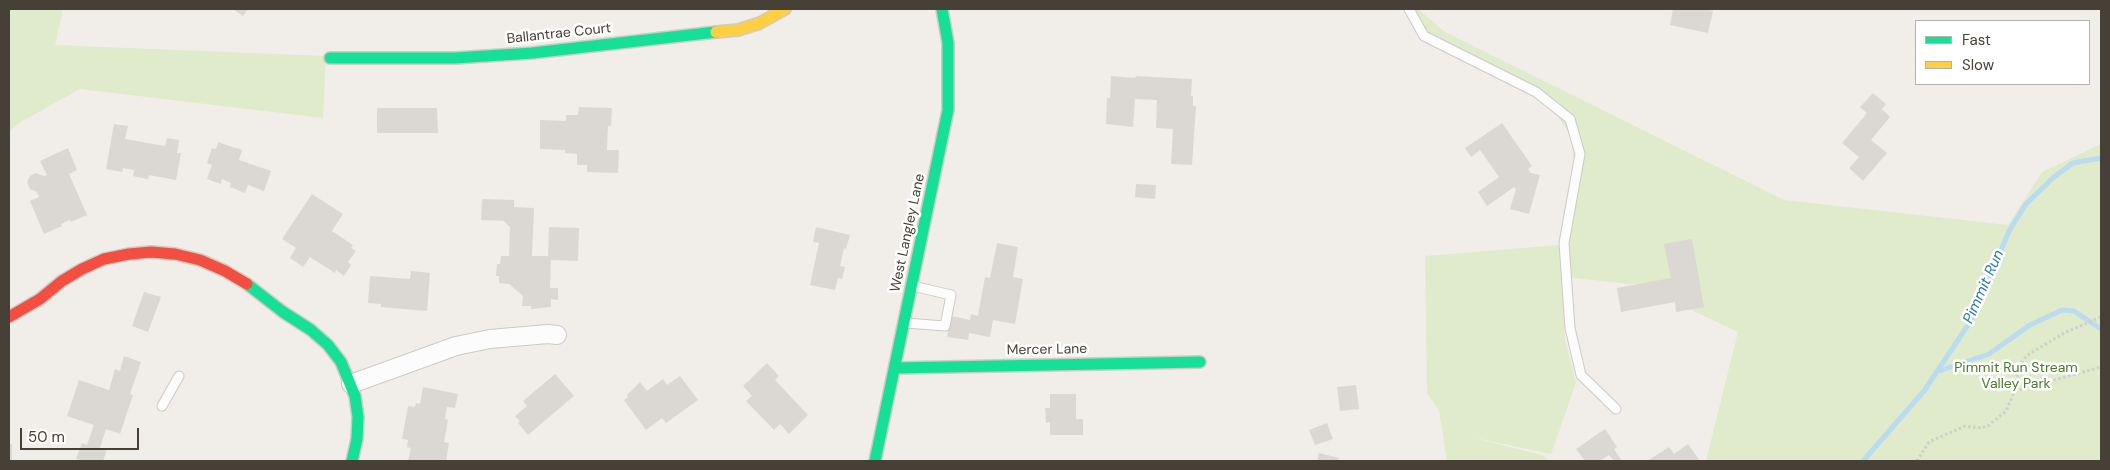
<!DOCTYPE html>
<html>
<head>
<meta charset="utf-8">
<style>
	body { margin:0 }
	#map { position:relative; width:2110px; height:470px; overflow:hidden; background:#f1eeea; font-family:"DM Sans",sans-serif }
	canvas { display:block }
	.frame { position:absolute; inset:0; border:10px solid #474036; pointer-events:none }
	.legend { position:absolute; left:1915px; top:20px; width:175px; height:65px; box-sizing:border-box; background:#fff; border:1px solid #b5b3af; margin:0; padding:6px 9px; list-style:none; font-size:15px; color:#474036 }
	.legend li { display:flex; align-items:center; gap:10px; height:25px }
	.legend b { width:25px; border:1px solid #b5b3af }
	.scale { position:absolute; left:20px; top:428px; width:119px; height:22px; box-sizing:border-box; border:2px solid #474036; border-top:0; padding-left:6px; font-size:15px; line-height:18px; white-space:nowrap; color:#474036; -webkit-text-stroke:4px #fff; paint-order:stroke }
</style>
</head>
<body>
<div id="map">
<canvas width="2110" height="470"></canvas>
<div class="frame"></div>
<ul class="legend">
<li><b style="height:6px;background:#16e098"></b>Fast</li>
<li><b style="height:6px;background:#ffcf43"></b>Slow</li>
</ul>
<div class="scale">50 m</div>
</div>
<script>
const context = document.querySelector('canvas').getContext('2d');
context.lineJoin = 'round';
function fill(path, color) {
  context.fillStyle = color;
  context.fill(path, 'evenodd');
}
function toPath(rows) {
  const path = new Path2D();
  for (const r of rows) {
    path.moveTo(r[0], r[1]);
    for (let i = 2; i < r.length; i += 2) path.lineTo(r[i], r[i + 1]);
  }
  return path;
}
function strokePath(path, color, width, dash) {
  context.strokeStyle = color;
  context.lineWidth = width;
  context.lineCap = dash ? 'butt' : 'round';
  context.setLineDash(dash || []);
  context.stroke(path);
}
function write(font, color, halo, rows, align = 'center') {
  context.font = font + ' "DM Sans",sans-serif';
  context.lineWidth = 5;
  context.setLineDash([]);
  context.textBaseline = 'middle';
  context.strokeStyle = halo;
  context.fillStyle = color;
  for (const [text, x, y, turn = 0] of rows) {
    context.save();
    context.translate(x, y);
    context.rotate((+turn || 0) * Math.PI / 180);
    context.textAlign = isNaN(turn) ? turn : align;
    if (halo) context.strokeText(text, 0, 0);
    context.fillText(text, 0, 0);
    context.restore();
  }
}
fill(toPath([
	[9,9,63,9,55,45,326,56,323,118,80,89,19,123,9,132],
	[1405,9,1408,9,1418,30,1538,95,1565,119,1577,154,1563,251,1562,287,1565,340,1576,383,1551,454,1471,437,1545,456,1548,461,1447,461,1439,411,1427,393,1425,256,1560,245,1564,211,1574,166,1572,142,1568,131,1555,112,1536,97,1429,43,1415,32],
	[1412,9,1418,9,1445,32,1784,200,2008,225,2042,172,2101,144,2101,461,1706,461,1738,332,1638,285,1566,277,1567,244,1581,154,1560,107,1427,34]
]), '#dfebca');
strokePath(toPath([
	[1936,372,1989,354,2030,325,2062,310,2074,311,2101,329],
	[1863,461,1924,391,1974,316,2009,231,2026,204,2054,177,2073,163,2101,158]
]), '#badbf0', 5);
fill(toPath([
	[233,9,248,9,243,16],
	[1673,9,1704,9,1713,11,1708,33,1670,25],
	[1111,76,1135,78,1136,76,1192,79,1191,96,1193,96,1193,106,1196,106,1192,165,1171,164,1173,129,1156,128,1157,100,1135,99,1133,127,1106,124,1107,98,1110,98],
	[1873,93,1886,104,1882,109,1890,117,1871,140,1887,153,1863,181,1849,168,1859,157,1842,143,1867,113,1860,107],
	[579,107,612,108,611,126,608,126,607,150,619,150,618,173,587,172,587,165,577,165,577,154,565,153,565,150,540,149,540,120,566,121,566,115,578,115],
	[377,108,437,108,438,133,377,133],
	[1502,123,1532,166,1528,169,1531,173,1540,175,1529,214,1510,209,1516,189,1514,187,1487,206,1478,192,1499,177,1480,150,1471,157,1465,148],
	[114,124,128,126,125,139,165,146,167,138,179,140,177,153,181,153,176,180,149,175,148,179,133,176,134,170,123,168,122,172,106,169],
	[218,142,242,150,239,160,271,171,264,191,248,185,245,193,230,187,231,183,222,179,221,184,207,179,212,165,207,163,212,148,216,149],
	[68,148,77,170,69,174,87,215,71,222,70,220,61,224,62,226,44,234,30,201,39,197,37,192,30,189,27,182,30,176,35,173,44,176,47,175,40,161],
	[1136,184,1156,185,1155,199,1135,197],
	[312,194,343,214,332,231,353,245,351,248,356,251,348,262,351,265,344,276,336,270,335,273,310,257,303,267,290,258,296,248,282,239],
	[482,199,514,200,514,207,534,208,532,256,548,256,549,227,579,228,578,261,551,260,550,288,558,288,558,300,551,299,551,307,531,309,531,306,522,306,523,296,509,284,499,283,499,276,496,276,497,264,500,264,501,256,509,256,510,227,504,221,481,220],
	[816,227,850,235,846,249,844,248,840,266,845,267,842,279,838,278,835,290,810,285,819,243,813,242],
	[1692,239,1704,307,1676,312,1675,302,1621,312,1617,288,1671,278,1664,244],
	[997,243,1018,247,1013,277,1023,279,1015,324,993,320,990,337,969,333,968,340,947,337,951,316,970,320,971,314,978,316,985,277,990,278],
	[411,271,430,273,427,311,381,307,381,304,368,303,370,276,410,279],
	[144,292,161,297,148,332,132,326],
	[124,356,141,362,130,394,133,395,120,434,106,429,100,448,107,450,103,461,84,461,76,459,82,443,87,445,94,425,67,416,79,380,109,390,115,369,120,371],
	[767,363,779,376,775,380,808,415,789,434,780,424,774,430,746,401,752,396,743,386],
	[555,374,574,396,528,435,518,423,520,421,515,416,527,406,523,401],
	[680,376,698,400,666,423,662,418,646,430,624,400,628,397,627,395,640,382,647,391,663,379,667,385],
	[1356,385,1359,409,1340,411,1337,387],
	[423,387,458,394,455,408,447,407,445,419,448,420,444,442,449,443,446,461,439,460,438,461,408,461,411,448,407,447,408,440,402,439,408,406,415,407,416,403,420,404],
	[1050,394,1076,394,1076,419,1083,419,1083,435,1050,435,1050,422,1046,423,1045,408,1050,408],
	[1327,423,1333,439,1315,445,1309,430],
	[1605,429,1617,447,1614,449,1622,461,1614,461,1609,455,1600,461,1585,461,1576,449],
	[9,444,12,444,12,461,9,461],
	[1688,444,1700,461,1647,461,1669,447,1674,454],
	[1319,453,1339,458,1338,461,1317,461]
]), '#dbd7d2');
const lane = toPath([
	[1409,9,1424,36,1536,92,1570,119,1580,154,1564,243,1570,328,1581,375,1616,409],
	[906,323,945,326,951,295,913,286],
	[162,406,179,376]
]);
const street = toPath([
	[351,384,456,346,490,339,548,334,557,335]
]);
const fast = toPath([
	[330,58,455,58,532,53,716,32],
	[247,284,283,312,311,330,328,345,341,362,355,396,358,417,357,439,352,461],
	[895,368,1200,362],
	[875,461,948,110,948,43,942,9]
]);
const slow = toPath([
	[716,32,738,30,760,23,785,9]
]);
const jam = toPath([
	[9,317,40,299,62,281,82,269,104,259,129,254,151,252,175,254,200,260,225,271,247,284]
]);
strokePath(lane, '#cdcac6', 11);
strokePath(street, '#cdcac6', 20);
strokePath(fast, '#d1cbc1', 14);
strokePath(slow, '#d1cbc1', 14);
strokePath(jam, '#d1cbc1', 14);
strokePath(toPath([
	[2015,391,2101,367],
	[1917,461,1929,442,1965,426,1981,428,1988,426,2006,411,2015,391,2018,369,2026,356,2064,333,2101,317]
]), '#d1cecb', 3, [2.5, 2.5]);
strokePath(lane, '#fdfcfc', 9);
strokePath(street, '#fdfcfc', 18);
strokePath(fast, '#16e098', 11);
strokePath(slow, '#ffcf43', 11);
strokePath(jam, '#f24e42', 11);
write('14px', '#474036', '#fff', [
	["Ballantrae Court",559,34,-6],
	["West Langley Lane",908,233,-78],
	["Mercer Lane",1047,350,-1]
]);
write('14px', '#497a28', '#fff', [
	["Pimmit Run Stream",2016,368],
	["Valley Park",2016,384]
]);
write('italic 15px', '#2c7aad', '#fff', [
	["Pimmit Run",1984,287,-66]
]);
</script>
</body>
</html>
